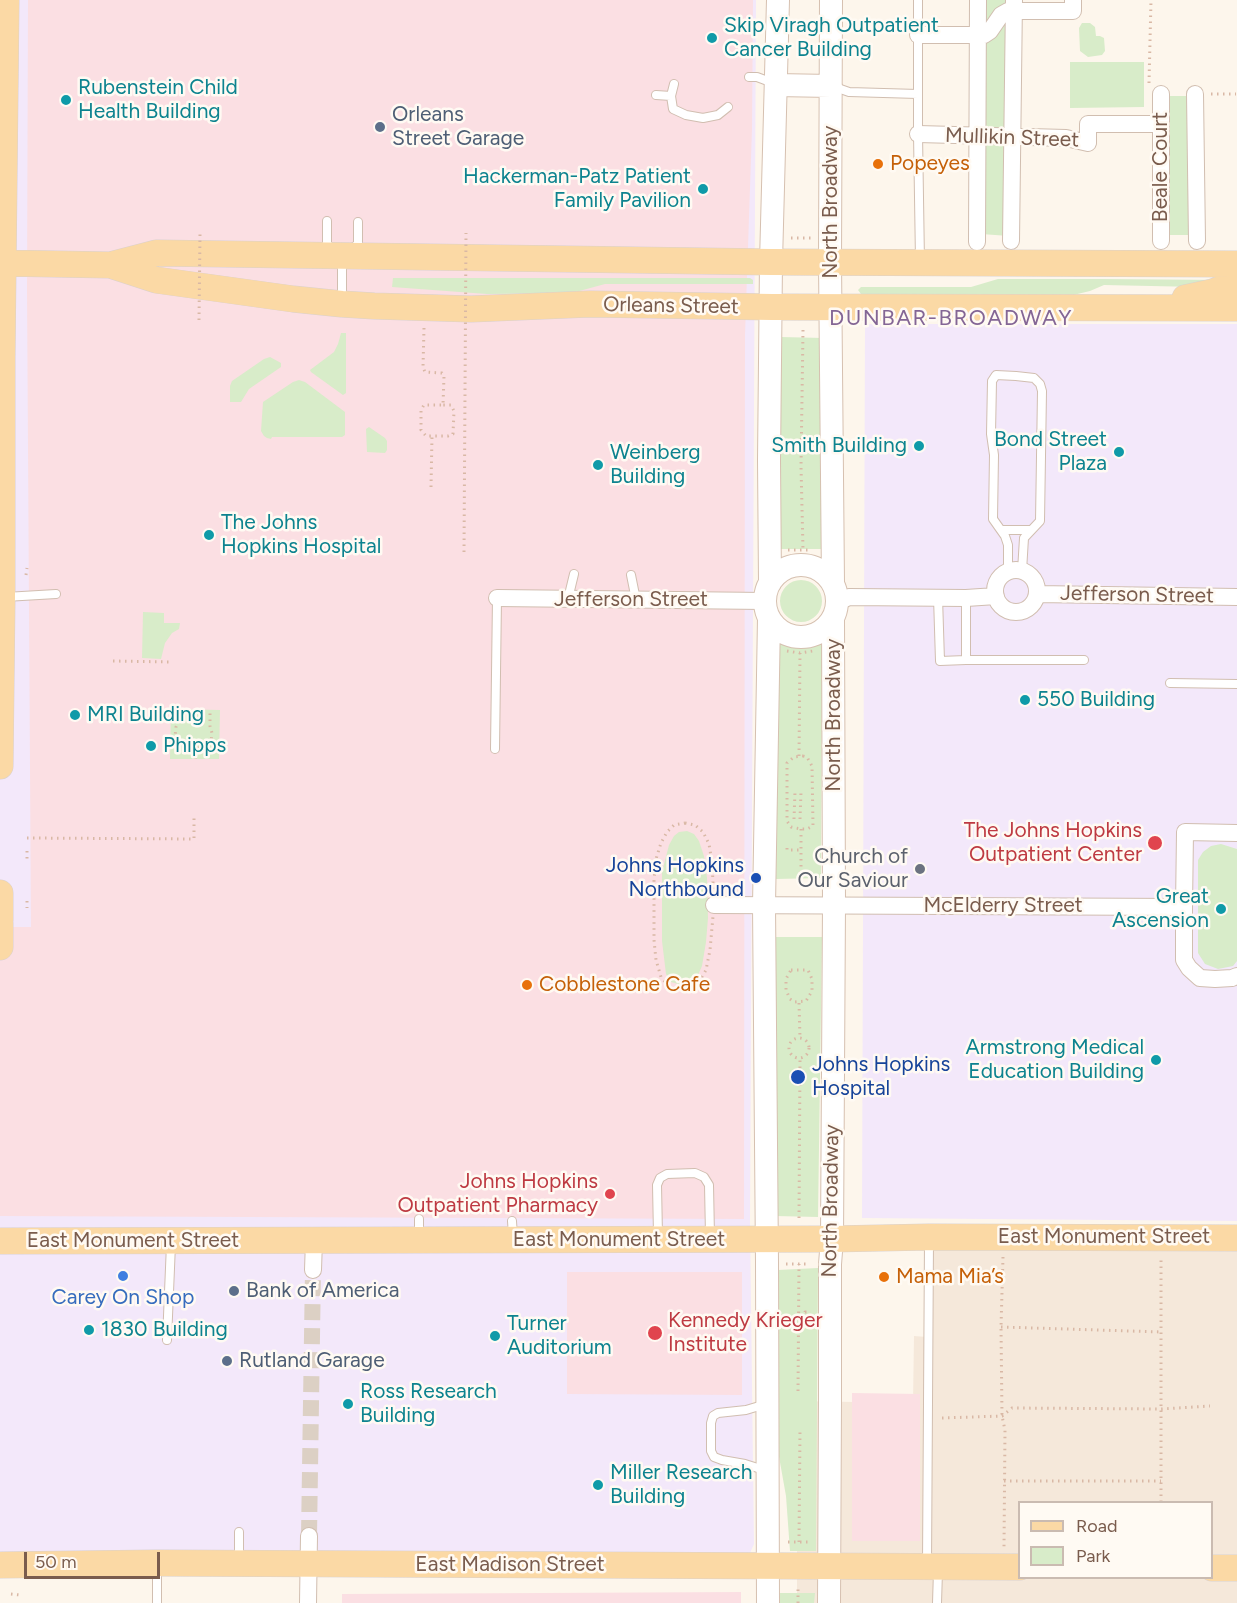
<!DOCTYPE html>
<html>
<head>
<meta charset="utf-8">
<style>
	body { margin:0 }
	#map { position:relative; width:1237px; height:1603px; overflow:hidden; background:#fdf6ec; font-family:Figtree,sans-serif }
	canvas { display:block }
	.legend { position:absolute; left:1018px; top:1501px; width:195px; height:78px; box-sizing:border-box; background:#fffaf3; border:2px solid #cabbb1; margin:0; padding:8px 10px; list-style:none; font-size:18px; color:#7a5c4d }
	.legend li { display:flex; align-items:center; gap:12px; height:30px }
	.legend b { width:30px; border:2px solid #cabbb1 }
	.scale { position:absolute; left:24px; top:1552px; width:136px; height:27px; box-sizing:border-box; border:3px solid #7a5c4d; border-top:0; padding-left:8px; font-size:18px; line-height:21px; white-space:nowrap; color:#7a5c4d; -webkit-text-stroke:4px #fffaf3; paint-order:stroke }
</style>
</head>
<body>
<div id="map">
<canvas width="1237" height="1603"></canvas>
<ul class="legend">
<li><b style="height:8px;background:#fbd9a5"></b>Road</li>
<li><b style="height:16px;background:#d8ecc9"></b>Park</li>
</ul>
<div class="scale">50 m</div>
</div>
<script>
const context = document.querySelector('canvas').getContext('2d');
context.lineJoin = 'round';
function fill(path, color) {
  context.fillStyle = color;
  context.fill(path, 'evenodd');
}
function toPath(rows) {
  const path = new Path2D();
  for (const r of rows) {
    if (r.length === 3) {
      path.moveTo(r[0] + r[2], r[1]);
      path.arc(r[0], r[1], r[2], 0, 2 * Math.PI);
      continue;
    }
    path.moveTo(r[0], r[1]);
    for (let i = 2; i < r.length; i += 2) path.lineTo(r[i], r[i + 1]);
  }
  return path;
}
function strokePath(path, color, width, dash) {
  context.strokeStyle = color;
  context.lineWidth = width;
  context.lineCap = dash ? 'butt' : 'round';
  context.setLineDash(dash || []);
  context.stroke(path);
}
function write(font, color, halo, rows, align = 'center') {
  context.font = font + ' Figtree,sans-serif';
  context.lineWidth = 5;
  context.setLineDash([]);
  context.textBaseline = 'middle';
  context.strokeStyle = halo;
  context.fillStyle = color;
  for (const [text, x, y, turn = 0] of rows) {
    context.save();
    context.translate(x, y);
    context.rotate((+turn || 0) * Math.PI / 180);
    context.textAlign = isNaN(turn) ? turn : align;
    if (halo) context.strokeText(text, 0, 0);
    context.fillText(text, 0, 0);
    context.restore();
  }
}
fill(toPath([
	[928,1245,1237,1246,1237,1603,797,1603,797,1401,913,1403,914,1336,927,1337],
	[1020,1502,1212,1502,1212,1578,1020,1578]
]), '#f5e8da');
fill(toPath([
	[0,0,756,0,750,1223,754,1544,750,1553,0,1553],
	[865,324,1237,324,1237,1221,862,1218]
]), '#f3e8fa');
fill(toPath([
	[28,0,753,0,752,129,745,335,744,1219,0,1216,0,927,31,927,27,289],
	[567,1272,742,1272,742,1395,567,1394],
	[852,1393,920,1394,920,1541,852,1541],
	[741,1592,741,1603,342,1603,342,1594]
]), '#fbdfe3');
fill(toPath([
	[981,0,1012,0,1009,236,981,234],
	[1082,23,1090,23,1095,27,1096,36,1100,36,1104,38,1105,51,1102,55,1088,57,1080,51,1079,28],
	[1070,62,1144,62,1144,107,1070,108],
	[1163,96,1195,96,1194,235,1163,235],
	[393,278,750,278,753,280,753,284,605,284,572,293,487,294,392,287],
	[998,279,1103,279,1223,280,1198,287,1104,285,1090,291,1069,296,861,294,858,290,861,287,971,287],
	[341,333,346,333,346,393,343,395,311,372,310,370,334,352,338,344],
	[781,337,823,338,829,549,780,549],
	[270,357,281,363,281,367,249,389,241,402,230,402,230,386,232,381,264,359],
	[299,380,305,382,345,412,345,435,342,437,272,437,271,439,267,438,264,436,261,431,263,402,293,382],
	[369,427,385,438,387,441,387,450,385,453,367,452,366,429],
	[801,601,21],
	[143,612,164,613,164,623,180,623,179,629,172,633,165,643,161,659,142,658],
	[779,641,798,647,822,642,821,878,776,879],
	[171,709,220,710,219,759,170,759],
	[687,831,694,834,699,841,704,856,707,878,708,918,706,942,702,966,698,975,692,981,682,985,671,982,666,974,662,941,662,872,669,845,674,836,679,832],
	[1221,844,1237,849,1237,961,1233,966,1218,969,1205,964,1198,953,1198,860,1203,852,1211,846],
	[776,937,822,937,818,1217,775,1216],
	[818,1268,816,1551,790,1551,786,1496,778,1451,778,1270],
	[779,1593,815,1593,814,1603,779,1603]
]), '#d8ecc9');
strokePath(toPath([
	[309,1536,313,1270]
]), '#dcd0c4', 16, [16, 8]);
const lane = toPath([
	[918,0,918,134,920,261],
	[749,77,757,77,773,83],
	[674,84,671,96,673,109,686,115,703,118,718,115,728,107],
	[832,86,849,92,918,94],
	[656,95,671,96],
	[327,221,327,244,333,249],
	[350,250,358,244,358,222],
	[342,301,342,260],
	[1002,530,1031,530],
	[1008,572,1008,545,1005,536,993,519,994,455,991,434,992,381,996,375,1016,376,1034,378,1040,384,1042,391,1040,521,1024,538,1022,571],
	[631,575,636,600],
	[5,597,56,594],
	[938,597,940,661,966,660],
	[966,598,966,660,1084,660],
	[568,599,574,574],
	[1170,683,1237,684],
	[495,749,497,598],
	[419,1219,419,1237],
	[512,1221,513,1236],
	[658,1235,657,1185,660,1178,667,1174,695,1173,704,1177,709,1185,710,1236],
	[167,1340,171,1244],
	[764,1470,745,1464,722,1460,714,1457,711,1451,711,1423,713,1416,718,1413,746,1410,766,1404],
	[239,1532,239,1561],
	[927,1564,929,1240],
	[157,1566,157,1603],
	[937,1603,938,1571]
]);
const street = toPath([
	[918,35,984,35,990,31,1001,15,1008,11,1073,11,1073,0],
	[1195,94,1197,241],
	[918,134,1066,138,1088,143,1088,124,1161,124],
	[1011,241,1014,0],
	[1161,241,1161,94],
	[977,242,978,0],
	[1016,591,21],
	[1037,594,1237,597],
	[497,598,765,601],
	[838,602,849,597,966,598,996,596],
	[1237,833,1185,832,1184,907,1184,960,1189,968,1200,978,1215,979,1232,978,1237,976],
	[714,905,1184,907],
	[313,1270,314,1240],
	[308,1603,309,1536]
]);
const secondary = toPath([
	[831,0,830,262,833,583],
	[776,85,831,86],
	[801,601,36],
	[770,583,769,460,771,262,778,0],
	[768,1603,767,1263,764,905,769,618],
	[829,1603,830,1403,830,1264,832,1239,834,905,833,618]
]);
const primary = toPath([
	[0,263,110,265,156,253,771,262,1237,264],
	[110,265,156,280,293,299,342,304,374,306,471,309,590,304,772,307,1237,308],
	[1185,298,1213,292,1237,283],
	[0,766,2,597,2,357,6,0],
	[0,893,0,920],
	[0,923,0,947],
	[0,1241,832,1239,929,1237,1237,1238],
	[0,1565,157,1563,1020,1567],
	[1212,1568,1237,1568]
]);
strokePath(lane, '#d1beb0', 10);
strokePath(street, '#d1beb0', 18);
strokePath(secondary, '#d6c0b0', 24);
strokePath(primary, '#dad1cd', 27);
strokePath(toPath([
	[1149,83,1151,0],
	[1211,94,1236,94],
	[791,238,812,238],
	[424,328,423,367,425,372,442,373,444,376,443,405,424,405,421,410,421,430,426,436,448,436,453,434,454,411,451,405,443,405],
	[803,330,801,466,803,550],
	[431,487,432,436],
	[788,550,812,550],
	[26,575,27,568],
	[787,651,800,653,813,651],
	[113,661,172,662],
	[180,709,180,718,176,727,175,737,176,739,195,751],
	[799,756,800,653],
	[803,756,807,757,812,766,813,826,807,829,801,829,791,827,787,821,787,763,794,757,803,756],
	[195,759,195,751,201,745,209,743,211,741,212,733,210,726,210,709],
	[794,819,795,792],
	[800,819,801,792],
	[685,823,695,825,703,832,709,844,712,862,714,905,710,950,706,970,698,984,691,989,681,991,671,989,661,977,656,960,654,940,654,881,656,859,661,843,667,832,674,825,685,823],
	[801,829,801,878],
	[27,838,194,839,194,814],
	[787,848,787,850,801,850],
	[27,851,27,862],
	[27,901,27,908],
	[791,970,808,970,812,979,812,991,806,1001,794,1002,790,999,786,990,786,979,791,970],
	[799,1003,800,1038],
	[799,1048,10],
	[799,1218,800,1058],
	[1003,1257,1001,1327,1002,1416,1005,1430,1004,1547],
	[786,1264,810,1264],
	[787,1317,805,1318,805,1312,811,1312],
	[1001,1327,1161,1332],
	[798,1391,799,1264],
	[942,1418,1002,1416,1012,1408,1161,1409,1210,1406],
	[1004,1481,1161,1481],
	[1161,1502,1161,1258],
	[788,1542,809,1542],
	[799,1542,800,1428],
	[11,1594,20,1595],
	[798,1603,798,1588]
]), '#d9b8a5', 3, [1.5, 4.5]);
strokePath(lane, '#fff', 8);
strokePath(street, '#fff', 16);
strokePath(secondary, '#fff', 22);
strokePath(primary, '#fbd9a5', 26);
strokePath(toPath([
	[199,320,200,233],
	[464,552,466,233]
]), '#d9b8a5', 3, [1.5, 4.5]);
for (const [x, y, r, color] of [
	[712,38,6,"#0f9aa8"],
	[66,100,6,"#0f9aa8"],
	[380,127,6,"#5c6f8a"],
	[878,164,6,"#e8710a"],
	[703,189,6,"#0f9aa8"],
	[919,446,6,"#0f9aa8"],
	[1119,452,6,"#0f9aa8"],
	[598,465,6,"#0f9aa8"],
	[209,535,6,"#0f9aa8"],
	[1025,700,6,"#0f9aa8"],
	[75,715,6,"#0f9aa8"],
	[151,746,6,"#0f9aa8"],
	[1155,843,8,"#e0444e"],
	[920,869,6,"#6b7280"],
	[756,878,6,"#1a4fb4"],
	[1221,909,6,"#0f9aa8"],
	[527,985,6,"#e8710a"],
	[1156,1060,6,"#0f9aa8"],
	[798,1077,8,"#1a4fb4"],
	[610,1194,6,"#e0444e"],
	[123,1276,6,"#3f7fe0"],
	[884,1277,6,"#e8710a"],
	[234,1291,6,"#5c6f8a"],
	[89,1330,6,"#0f9aa8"],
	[655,1333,8,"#e0444e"],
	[495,1336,6,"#0f9aa8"],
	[227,1361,6,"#5c6f8a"],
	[348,1404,6,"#0f9aa8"],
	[598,1485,6,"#0f9aa8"]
]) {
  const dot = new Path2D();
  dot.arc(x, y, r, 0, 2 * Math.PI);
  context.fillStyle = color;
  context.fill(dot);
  strokePath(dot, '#fffaf3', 2);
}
write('21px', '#0d838f', '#fffaf3', [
	["Skip Viragh Outpatient",724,26],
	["Cancer Building",724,50],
	["Rubenstein Child",78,88],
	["Health Building",78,112],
	["Hackerman-Patz Patient",691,177,"right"],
	["Family Pavilion",691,201,"right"],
	["Bond Street",1107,440,"right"],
	["Plaza",1107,464,"right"],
	["Smith Building",907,446,"right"],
	["Weinberg",610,453],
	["Building",610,477],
	["The Johns",221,523],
	["Hopkins Hospital",221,547],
	["550 Building",1037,700],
	["MRI Building",87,715],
	["Phipps",163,746],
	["Great",1209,897,"right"],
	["Ascension",1209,921,"right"],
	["Armstrong Medical",1144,1048,"right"],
	["Education Building",1144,1072,"right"],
	["Turner",507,1324],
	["Auditorium",507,1348],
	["1830 Building",101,1330],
	["Ross Research",360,1392],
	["Building",360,1416],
	["Miller Research",610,1473],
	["Building",610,1497]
], 'left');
write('21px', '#4e5e75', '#fffaf3', [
	["Orleans",392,115],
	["Street Garage",392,139],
	["Bank of America",246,1291],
	["Rutland Garage",239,1361]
], 'left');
write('21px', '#7a5c4d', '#fffaf3', [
	["Mullikin Street",1012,138,2],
	["Beale Court",1161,167,-90],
	["North Broadway",831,202,-90],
	["Orleans Street",671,306,1],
	["Jefferson Street",1137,595,1],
	["Jefferson Street",631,600],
	["North Broadway",834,715,-90],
	["McElderry Street",1003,906],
	["North Broadway",831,1201,-89],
	["East Monument Street",1104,1237],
	["East Monument Street",619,1240],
	["East Monument Street",133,1241],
	["East Madison Street",510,1565]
]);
write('21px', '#c56008', '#fffaf3', [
	["Popeyes",890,164],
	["Cobblestone Cafe",539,985],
	["Mama Mia’s",896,1277]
], 'left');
write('21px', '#be3a42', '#fffaf3', [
	["The Johns Hopkins",1142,831],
	["Outpatient Center",1142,855],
	["Johns Hopkins",598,1182],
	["Outpatient Pharmacy",598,1206],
	["Kennedy Krieger",668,1321,"left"],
	["Institute",668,1345,"left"]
], 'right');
write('21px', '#5b616d', '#fffaf3', [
	["Church of",908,857],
	["Our Saviour",908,881]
], 'right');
write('21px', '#164399', '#fffaf3', [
	["Johns Hopkins",744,866],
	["Northbound",744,890],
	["Johns Hopkins",812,1065,"left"],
	["Hospital",812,1089,"left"]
], 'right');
write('21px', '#366cbe', '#fffaf3', [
	["Carey On Shop",123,1298]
]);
context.letterSpacing = '1.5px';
write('22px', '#846695', '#fffaf3', [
	["DUNBAR-BROADWAY",951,319]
]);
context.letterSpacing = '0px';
</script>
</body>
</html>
